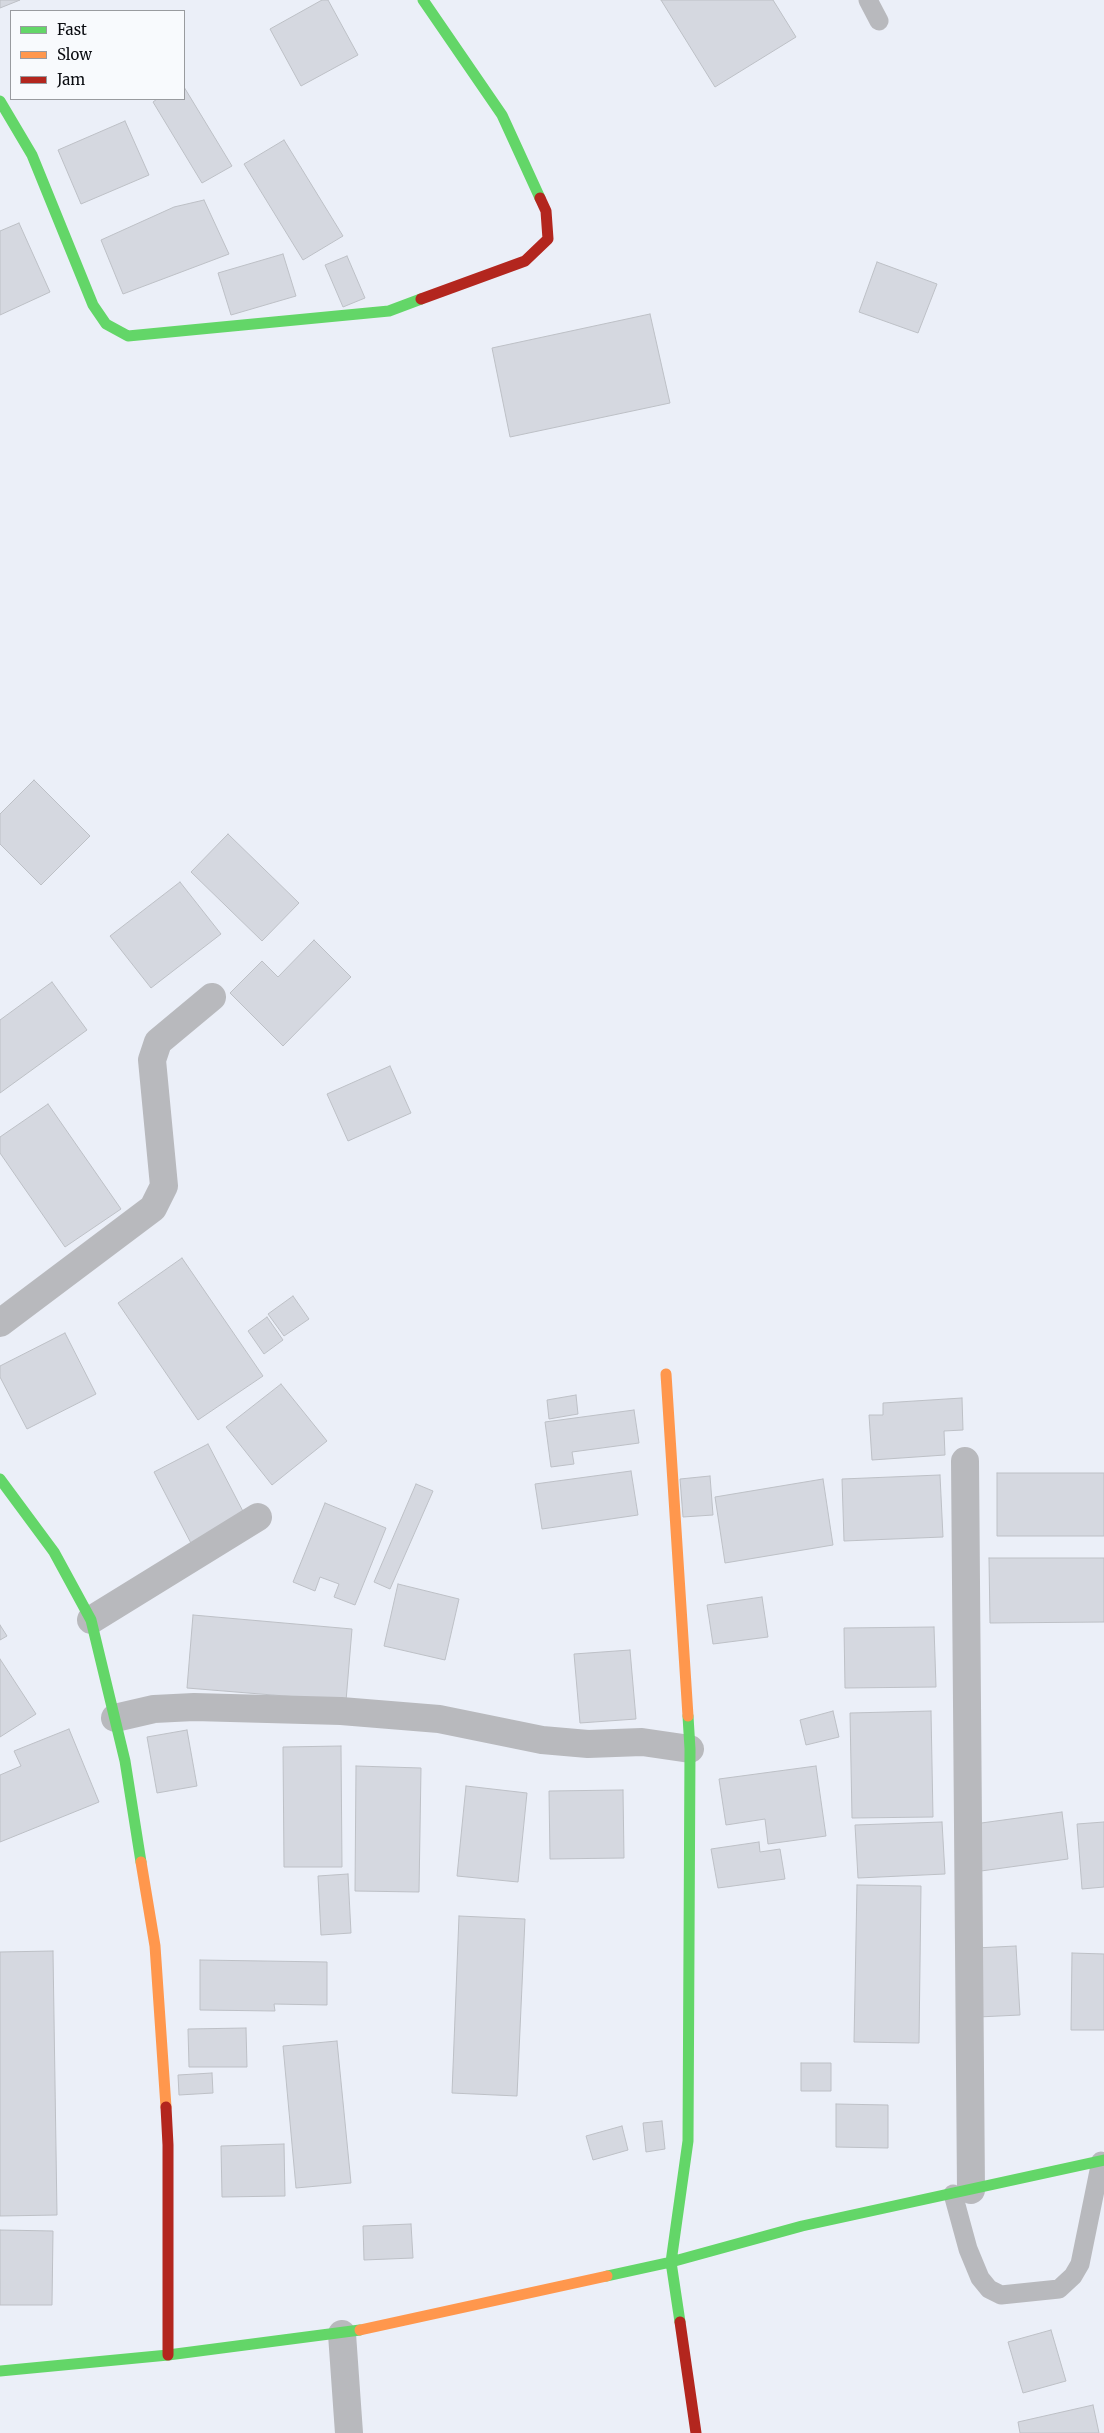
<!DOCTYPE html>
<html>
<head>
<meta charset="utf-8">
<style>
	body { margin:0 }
	#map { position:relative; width:1104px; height:2433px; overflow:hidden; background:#ebeff8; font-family:Merriweather,serif }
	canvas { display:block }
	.legend { position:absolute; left:10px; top:10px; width:175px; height:90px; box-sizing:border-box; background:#f8fafd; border:1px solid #999b9f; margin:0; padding:6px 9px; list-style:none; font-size:15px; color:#0a0c11 }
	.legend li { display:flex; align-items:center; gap:10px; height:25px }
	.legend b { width:25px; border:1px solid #999b9f }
</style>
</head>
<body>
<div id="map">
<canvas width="1104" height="2433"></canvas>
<ul class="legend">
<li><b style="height:6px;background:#63d668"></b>Fast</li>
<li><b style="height:6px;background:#ff974d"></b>Slow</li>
<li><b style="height:6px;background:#b3261e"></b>Jam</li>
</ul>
</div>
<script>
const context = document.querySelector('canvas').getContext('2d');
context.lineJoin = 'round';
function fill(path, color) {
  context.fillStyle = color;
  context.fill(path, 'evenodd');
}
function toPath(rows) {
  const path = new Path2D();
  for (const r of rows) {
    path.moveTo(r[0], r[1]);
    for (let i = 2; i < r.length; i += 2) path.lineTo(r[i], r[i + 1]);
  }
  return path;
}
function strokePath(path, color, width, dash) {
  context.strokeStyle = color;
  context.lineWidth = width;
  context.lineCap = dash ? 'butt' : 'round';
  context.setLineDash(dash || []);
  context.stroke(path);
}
const building = toPath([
	[0,0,20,0,0,8,0,0],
	[322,0,328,0,358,55,301,86,270,29,322,0],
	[661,0,773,0,796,37,715,87,661,0],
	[184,87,232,166,202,183,153,102,157,99,184,99,184,87],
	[125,121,149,175,81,204,58,150,125,121],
	[284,140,343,236,303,260,244,164,284,140],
	[204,200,229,254,123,294,101,240,174,207,204,200],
	[19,223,50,292,0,315,0,231,19,223],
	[283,254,296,296,231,315,218,273,283,254],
	[347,256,365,298,343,307,325,265,347,256],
	[877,262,937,284,918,333,859,312,877,262],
	[650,314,670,403,510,437,492,348,650,314],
	[34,780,90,836,41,885,0,844,0,814,34,780],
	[228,834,299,903,262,941,191,872,228,834],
	[180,882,221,934,151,988,110,936,180,882],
	[314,940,351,977,283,1046,230,993,262,961,278,977,314,940],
	[52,982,87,1030,0,1093,0,1020,52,982],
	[390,1066,411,1113,348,1141,327,1094,390,1066],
	[48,1104,121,1209,65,1247,0,1153,0,1137,48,1104],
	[182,1258,263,1376,198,1420,118,1303,182,1258],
	[293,1296,309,1319,284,1336,268,1314,293,1296],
	[267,1317,283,1340,264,1354,248,1331,267,1317],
	[65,1333,96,1394,27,1429,0,1377,0,1366,65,1333],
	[281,1384,327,1441,272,1485,226,1427,281,1384],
	[576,1395,578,1414,549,1419,547,1400,576,1395],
	[962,1398,963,1430,944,1431,945,1455,872,1460,869,1415,883,1415,883,1403,962,1398],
	[634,1410,639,1443,572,1452,574,1464,551,1467,545,1422,634,1410],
	[208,1444,247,1519,193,1547,154,1472,208,1444],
	[631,1471,638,1515,542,1529,535,1484,631,1471],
	[997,1473,1104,1473,1104,1536,997,1536,997,1473],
	[940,1475,943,1537,844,1541,842,1479,940,1475],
	[710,1476,713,1515,683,1517,680,1479,710,1476],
	[823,1479,833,1545,725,1563,715,1497,823,1479],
	[416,1484,433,1491,390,1589,374,1582,416,1484],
	[325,1503,386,1528,355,1605,334,1597,339,1584,320,1577,315,1591,293,1582,325,1503],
	[989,1558,1104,1558,1104,1622,990,1623,989,1558],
	[398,1584,459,1599,445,1660,384,1646,398,1584],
	[762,1597,768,1637,713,1644,707,1605,762,1597],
	[193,1615,352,1629,346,1701,187,1688,193,1615],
	[0,1625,7,1636,0,1640,0,1625],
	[934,1627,936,1687,845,1688,844,1628,934,1627],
	[630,1650,636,1719,580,1723,574,1654,630,1650],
	[0,1659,36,1714,0,1737,0,1659],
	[833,1711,839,1737,806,1745,800,1720,833,1711],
	[931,1711,933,1817,852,1818,850,1713,931,1711],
	[69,1729,99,1802,0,1842,0,1775,21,1766,14,1751,69,1729],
	[187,1730,197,1786,157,1793,147,1737,187,1730],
	[341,1746,342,1867,284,1867,283,1747,341,1746],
	[356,1766,421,1768,419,1892,355,1891,356,1766],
	[816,1766,826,1836,768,1844,765,1819,726,1825,719,1779,816,1766],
	[466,1786,527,1793,518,1882,457,1876,466,1786],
	[623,1790,624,1858,550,1859,549,1791,623,1790],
	[1062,1812,1068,1859,981,1871,974,1824,1062,1812],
	[942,1822,945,1874,858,1878,855,1825,942,1822],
	[1104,1822,1104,1887,1082,1889,1077,1824,1104,1822],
	[759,1842,760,1852,780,1849,785,1879,718,1888,711,1849,759,1842],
	[348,1874,351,1933,321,1935,318,1876,348,1874],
	[857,1885,921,1886,919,2043,854,2042,857,1885],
	[459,1916,525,1919,517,2096,452,2093,459,1916],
	[1016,1946,1020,2015,978,2017,975,1948,1016,1946],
	[53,1951,57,2215,0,2216,0,1952,53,1951],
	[1072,1953,1104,1954,1104,2030,1071,2030,1072,1953],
	[200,1960,327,1962,327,2005,274,2004,275,2011,200,2010,200,1960],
	[246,2028,247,2067,189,2067,188,2029,246,2028],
	[337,2041,351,2183,296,2188,283,2046,337,2041],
	[801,2063,831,2063,831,2091,801,2091,801,2063],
	[212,2073,213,2093,179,2095,178,2075,212,2073],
	[836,2104,888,2105,888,2148,836,2147,836,2104],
	[662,2121,665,2149,646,2152,643,2123,662,2121],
	[622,2126,628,2150,593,2160,586,2136,622,2126],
	[284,2144,285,2196,222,2197,221,2146,284,2144],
	[411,2224,413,2258,364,2260,363,2226,411,2224],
	[0,2230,53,2231,52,2305,0,2305,0,2230],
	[1051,2330,1066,2381,1023,2393,1008,2342,1051,2330],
	[1093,2405,1099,2433,1020,2433,1018,2422,1093,2405]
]);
fill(building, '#d5d8e0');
strokePath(building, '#bdc0c6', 1);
strokePath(toPath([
	[868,0,879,21],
	[953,2194,968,2249,980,2278,989,2289,1001,2295,1059,2289,1073,2276,1080,2264,1101,2161]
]), '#b8b9bd', 19);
strokePath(toPath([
	[0,1323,153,1208,164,1186,152,1060,158,1042,212,997],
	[965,1461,971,2190],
	[91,1620,258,1517],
	[115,1718,154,1709,194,1707,341,1711,439,1719,542,1740,588,1744,642,1742,690,1749],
	[342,2334,349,2433]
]), '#b8b9bd', 28);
strokePath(toPath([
	[423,0,502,115,540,198],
	[0,101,32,155,93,305,106,324,128,336,389,311,421,299],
	[0,1479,54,1552,91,1620,125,1761,141,1862],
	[607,2276,671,2262,802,2226,1104,2160],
	[680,2322,671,2262,688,2141,690,1749,688,1716],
	[0,2371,168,2355,360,2330]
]), '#63d668', 11);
strokePath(toPath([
	[666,1374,688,1716],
	[141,1862,155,1946,166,2107],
	[360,2330,607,2276]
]), '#ff974d', 11);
strokePath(toPath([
	[421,299,525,261,548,239,546,211,540,198],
	[166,2107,168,2145,168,2355],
	[680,2322,696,2433]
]), '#b3261e', 11);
</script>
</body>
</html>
